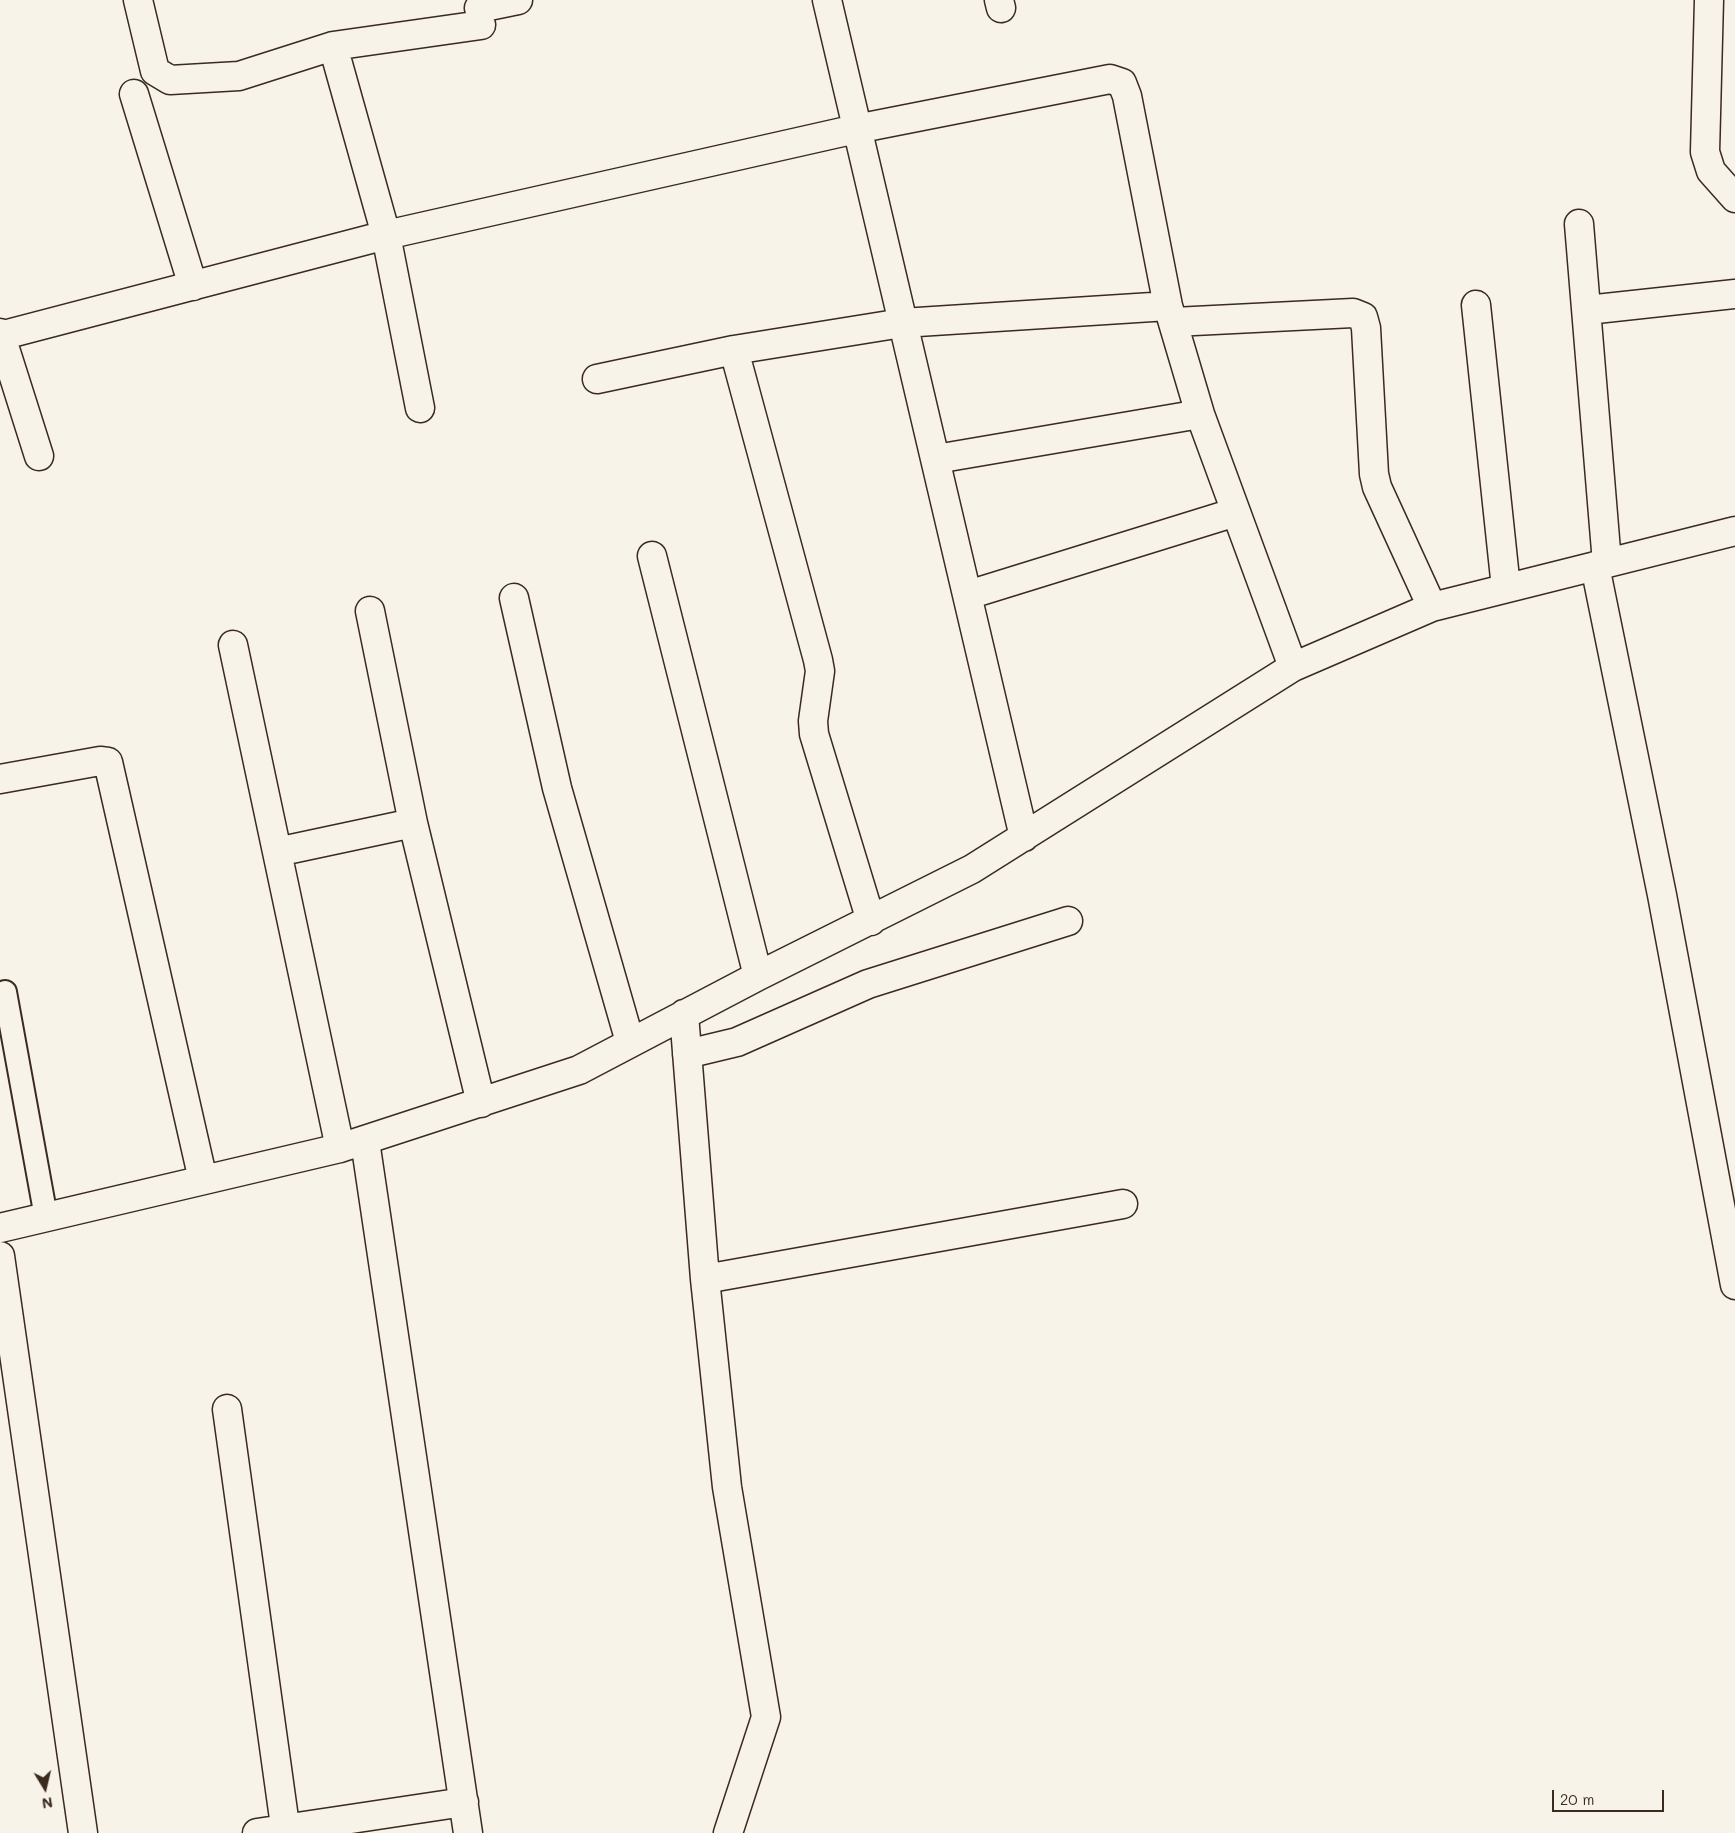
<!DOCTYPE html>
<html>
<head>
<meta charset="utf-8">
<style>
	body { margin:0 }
	#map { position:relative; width:1735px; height:1833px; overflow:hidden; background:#f7f3e8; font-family:Mali,sans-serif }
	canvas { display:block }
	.north { position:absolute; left:20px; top:1763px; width:50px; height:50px; -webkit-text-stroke:4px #f7f3e8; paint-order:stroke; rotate:171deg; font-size:14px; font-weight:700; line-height:20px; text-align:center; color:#3b2a1e }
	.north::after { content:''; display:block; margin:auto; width:18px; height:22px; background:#3b2a1e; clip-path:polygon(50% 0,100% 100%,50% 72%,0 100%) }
	.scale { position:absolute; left:1552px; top:1790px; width:112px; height:22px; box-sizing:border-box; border:2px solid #3b2a1e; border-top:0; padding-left:6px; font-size:15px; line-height:18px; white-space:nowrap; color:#3b2a1e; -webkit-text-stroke:4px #f7f3e8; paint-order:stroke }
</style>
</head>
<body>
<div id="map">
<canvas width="1735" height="1833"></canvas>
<div class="north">N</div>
<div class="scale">20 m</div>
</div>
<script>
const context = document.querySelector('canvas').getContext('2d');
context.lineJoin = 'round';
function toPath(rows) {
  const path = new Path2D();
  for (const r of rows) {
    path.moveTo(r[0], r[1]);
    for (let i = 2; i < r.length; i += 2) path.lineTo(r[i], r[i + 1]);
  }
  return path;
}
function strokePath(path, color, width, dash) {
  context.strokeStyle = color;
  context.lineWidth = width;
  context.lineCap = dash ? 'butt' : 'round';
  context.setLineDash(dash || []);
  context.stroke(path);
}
const service = toPath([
	[5,992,46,1217]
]);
const minor = toPath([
	[138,0,155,71,170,80,239,76,333,46,481,25],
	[827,0,1024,837],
	[999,0,1001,8],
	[1709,0,1705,152,1711,171,1735,198],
	[479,8,518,0],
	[333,46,386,235,420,408],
	[134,94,193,286],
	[1579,224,1607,563],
	[1476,305,1506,588],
	[1587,310,1735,294],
	[1174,322,1353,313,1363,317,1366,328,1374,474,1377,487,1432,607],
	[0,333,39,456],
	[0,336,386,235,856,129,1110,79,1122,83,1127,96,1168,306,1200,414,1293,667],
	[734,350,818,660,820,671,813,721,814,734,871,921],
	[597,379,734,350,902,323,1168,306],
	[936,459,1200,414],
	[652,556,758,976],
	[1595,566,1662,895,1735,1285],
	[968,595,1236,512],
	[514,598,557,788,630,1042],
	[370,611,413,823,481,1103],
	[233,645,340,1148],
	[0,779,100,761,108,762,203,1180],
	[277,852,413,823],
	[684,1014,705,1279,727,1487,766,1717,728,1833],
	[687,1054,737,1042,868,984,1068,921],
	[365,1141,468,1833],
	[0,1228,340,1148,579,1070,758,976,972,869,1293,667,1432,607,1735,531],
	[0,1256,83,1833],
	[705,1279,1123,1204],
	[227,1409,286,1833],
	[257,1833,464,1802]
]);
strokePath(service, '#3b2a1e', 26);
strokePath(minor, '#3b2a1e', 31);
strokePath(service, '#f7f3e8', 22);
strokePath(minor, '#f7f3e8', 28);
</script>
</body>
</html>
